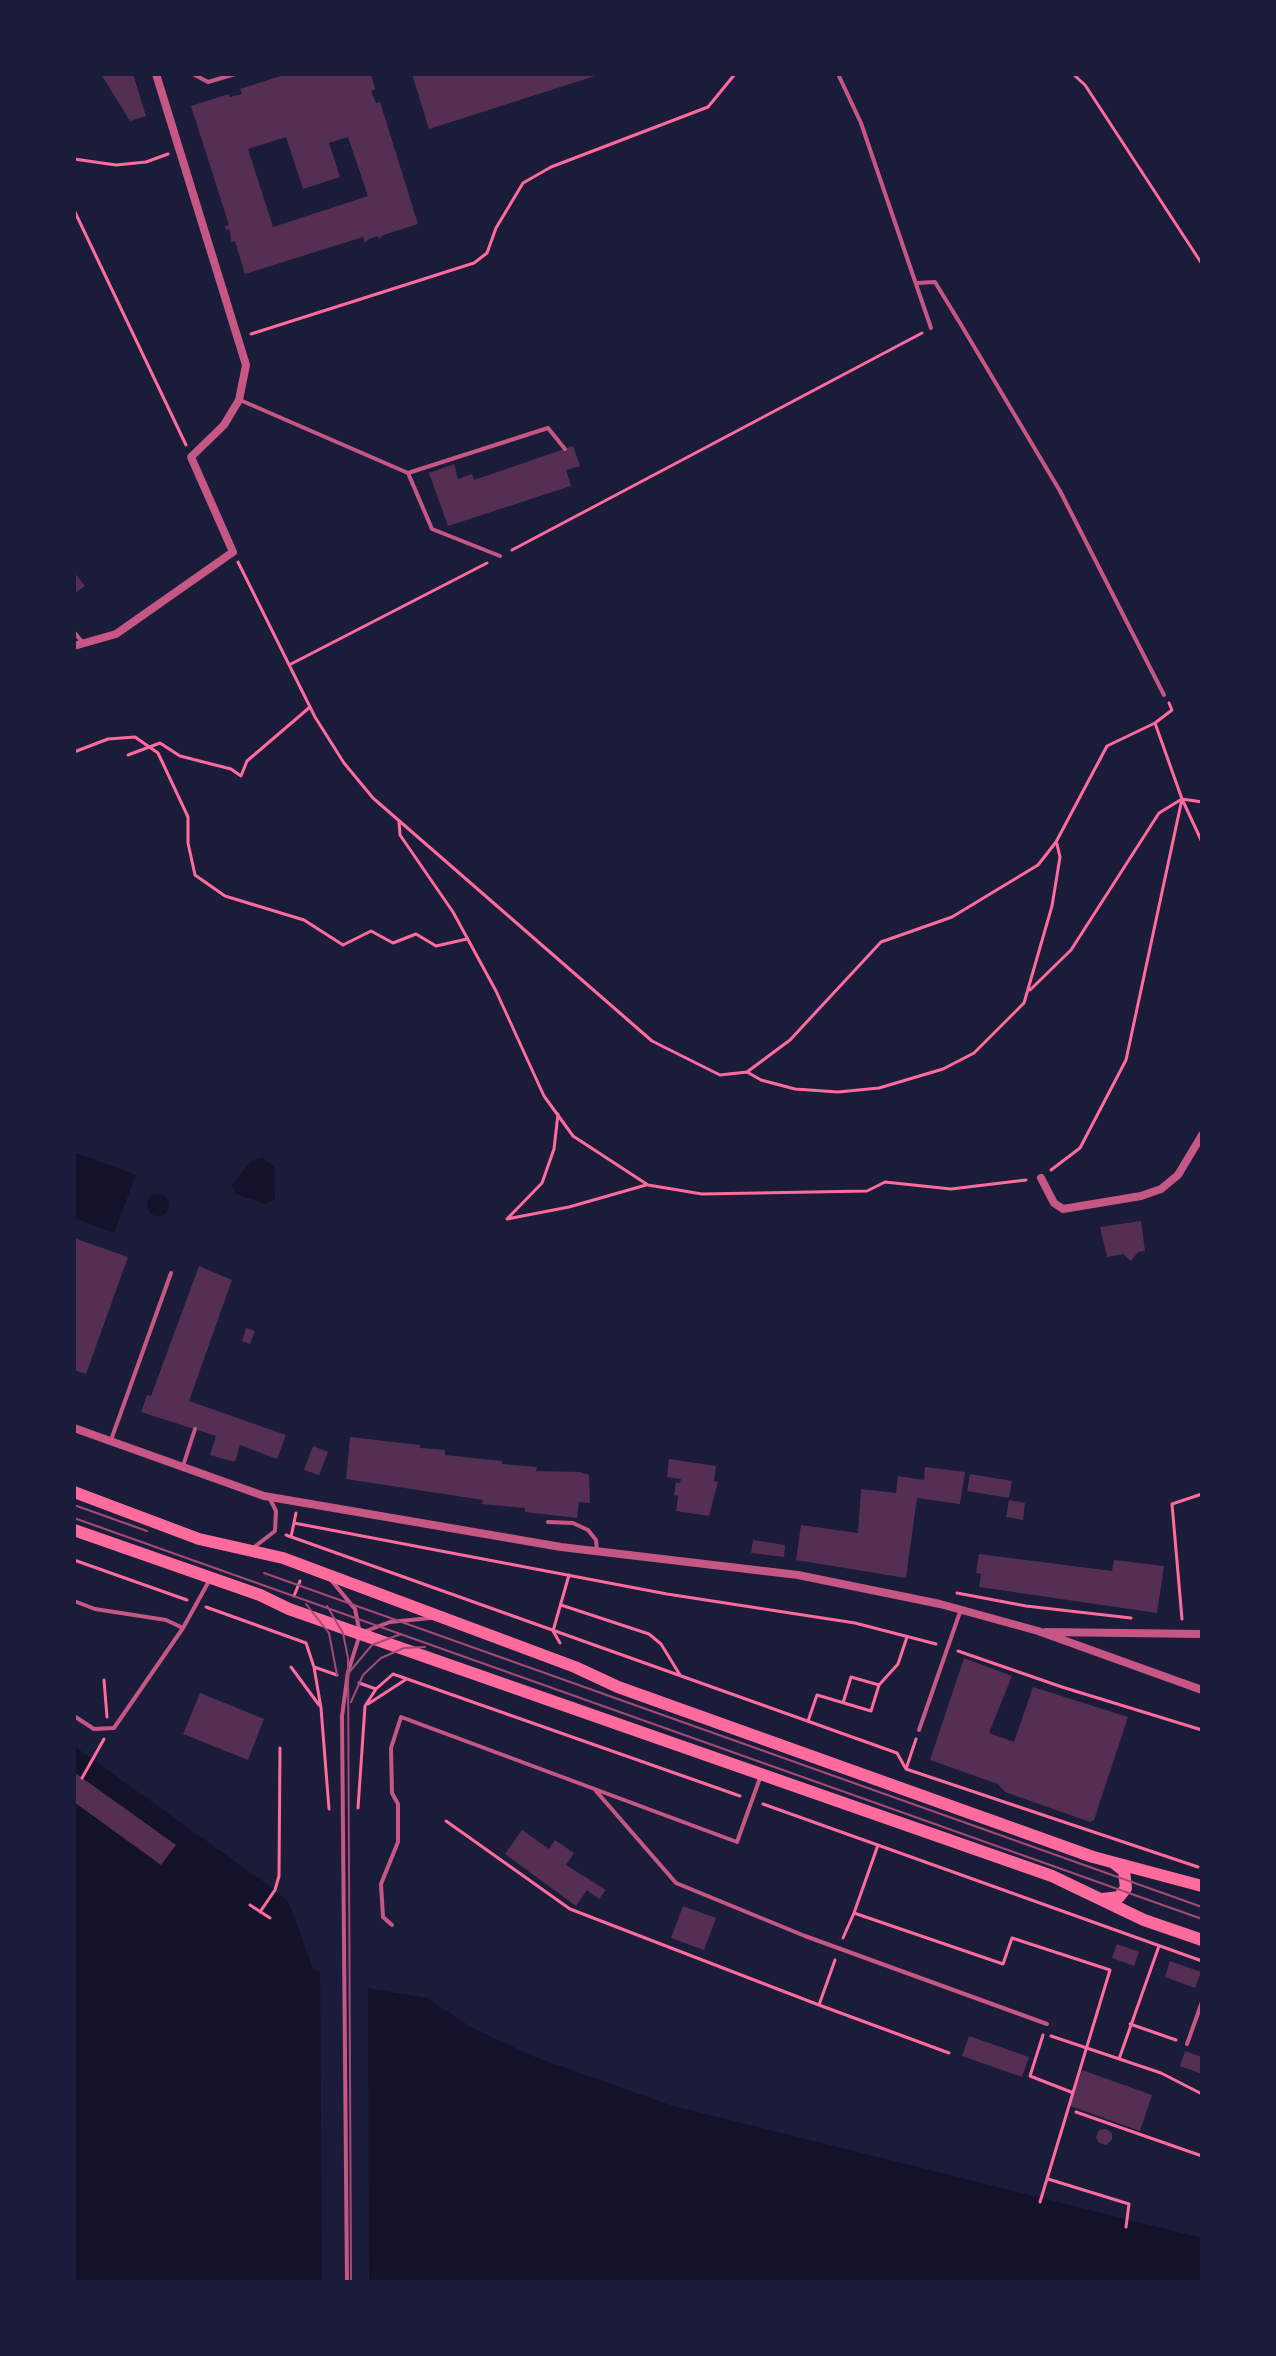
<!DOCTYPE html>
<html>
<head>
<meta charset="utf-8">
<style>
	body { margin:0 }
	#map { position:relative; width:1276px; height:2356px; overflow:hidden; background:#1b1b3a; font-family:Ubuntu,sans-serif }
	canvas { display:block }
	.frame { position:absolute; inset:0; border:76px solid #1b1b3a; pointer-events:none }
</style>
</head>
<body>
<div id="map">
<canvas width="1276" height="2356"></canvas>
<div class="frame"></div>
</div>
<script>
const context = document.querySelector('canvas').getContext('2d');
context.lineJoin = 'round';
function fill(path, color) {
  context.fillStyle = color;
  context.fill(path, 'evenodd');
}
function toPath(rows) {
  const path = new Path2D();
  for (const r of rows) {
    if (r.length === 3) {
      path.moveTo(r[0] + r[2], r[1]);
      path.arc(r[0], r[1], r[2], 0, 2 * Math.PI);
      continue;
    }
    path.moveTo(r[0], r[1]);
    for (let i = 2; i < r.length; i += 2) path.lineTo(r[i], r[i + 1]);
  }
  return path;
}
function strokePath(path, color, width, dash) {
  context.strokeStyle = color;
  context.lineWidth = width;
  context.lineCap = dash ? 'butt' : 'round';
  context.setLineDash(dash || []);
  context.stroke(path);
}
fill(toPath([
	[74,1152,136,1175,114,1233,74,1218],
	[262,1157,274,1167,275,1199,266,1204,236,1194,232,1185,251,1161],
	[158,1205,11],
	[74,1746,275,1890,289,1903,313,1969,372,1989,427,1998,471,2027,532,2056,673,2106,1202,2238,1202,2282,74,2282]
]), '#12122b');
fill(toPath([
	[320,1967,368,1983,369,2282,322,2282]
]), '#1b1b3a');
fill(toPath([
	[101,74,133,74,146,116,130,121],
	[287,74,371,74,375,89,371,91,376,103,380,102,418,224,383,235,379,239,378,236,369,239,365,243,363,237,245,274,235,241,231,242,230,229,226,230,225,226,229,225,191,106,229,94,230,97,242,94,240,89],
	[286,137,303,189,340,177,329,143,348,137,368,196,273,227,248,149],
	[412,74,598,74,598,75,429,129],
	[573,446,580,466,566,470,571,486,448,526,429,473,454,464,458,479,472,474,474,480],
	[74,572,85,586,74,594],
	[1141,1221,1145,1251,1138,1252,1131,1261,1123,1254,1107,1257,1100,1227],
	[74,1238,128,1257,86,1374,74,1370],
	[199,1266,232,1280,189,1401,286,1435,277,1459,240,1445,235,1462,210,1455,216,1436,141,1412,147,1395,151,1396],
	[246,1328,255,1331,250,1344,242,1341],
	[350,1437,420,1445,420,1448,445,1450,445,1455,502,1461,502,1464,537,1467,536,1471,580,1472,589,1475,590,1503,579,1502,577,1518,525,1512,525,1508,482,1504,483,1500,346,1479],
	[313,1446,328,1452,319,1475,304,1470],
	[669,1459,716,1466,714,1481,718,1482,709,1516,676,1511,678,1496,674,1495,676,1482,680,1483,681,1479,667,1477],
	[925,1467,965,1472,960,1504,917,1498,906,1578,796,1560,801,1525,858,1533,861,1489,896,1493,898,1476,924,1480],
	[970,1474,1012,1481,1009,1498,967,1491],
	[1009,1500,1025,1503,1023,1520,1006,1517],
	[753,1540,785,1545,784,1557,751,1553],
	[979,1554,1112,1571,1114,1560,1164,1566,1157,1613,979,1587,981,1574,976,1573],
	[964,1658,1012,1676,989,1733,1014,1742,1033,1687,1128,1717,1094,1820,1090,1822,1005,1792,998,1784,930,1760],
	[200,1693,264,1719,248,1760,183,1734],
	[74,1772,176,1845,161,1865,74,1802],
	[522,1830,549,1849,555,1840,574,1853,566,1865,606,1890,599,1899,587,1890,576,1906,505,1854],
	[683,1906,716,1918,704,1950,671,1938],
	[1117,1944,1139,1952,1134,1966,1112,1958],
	[1170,1961,1201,1972,1195,1988,1165,1977],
	[969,2036,1029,2057,1022,2077,962,2056],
	[1185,2051,1202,2057,1202,2074,1180,2066],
	[1082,2070,1152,2095,1140,2131,1070,2106],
	[1106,2129,1112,2133,1112,2140,1106,2145,1099,2143,1096,2137,1099,2130]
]), '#542f53');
strokePath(toPath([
	[1073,74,1085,85,1202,264],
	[74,159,116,165,146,162,168,154],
	[74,210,186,445],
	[251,334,474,263,487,253,496,228,523,183,551,167,708,107,735,74],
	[512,550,922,333],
	[238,562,315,717,344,763,373,798,652,1041,720,1075,747,1072,790,1040,881,942,952,917,1038,865,1056,842,1107,746,1155,723,1182,799,1126,1060,1080,1148,1051,1170],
	[289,665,487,563],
	[1155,723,1172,710,1169,703],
	[74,752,108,739,135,737,158,753,188,817,188,843,195,875,225,896,304,920,343,945,371,931,393,943,416,934,436,946,467,939],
	[128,755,160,743,180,756,231,769,241,776,247,761,310,707],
	[1182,799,1202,842],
	[399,822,400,835,453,912,496,991,544,1096,573,1136,648,1185,702,1194,867,1191,885,1182,951,1189,1026,1180],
	[1030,990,1071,950,1159,813,1182,799,1202,802],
	[747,1072,761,1080,795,1089,838,1092,879,1088,943,1069,974,1053,1024,1003,1052,906,1060,857,1057,844],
	[558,1114,554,1149,542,1183,507,1219,569,1207,646,1185],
	[294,1523,667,1594,855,1623,936,1644],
	[286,1535,897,1753,906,1769,1198,1867],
	[291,1537,296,1513],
	[74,1560,187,1600],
	[957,1593,1026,1606,1131,1618],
	[294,1596,300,1581],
	[561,1605,649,1634,661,1644,680,1675],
	[206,1607,306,1643,314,1667,337,1675],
	[1182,1619,1172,1504,1202,1494],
	[560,1643,553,1631,569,1575],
	[958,1651,1062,1687,1202,1730],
	[291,1667,319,1705],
	[314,1667,321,1708,329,1809],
	[104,1680,107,1717],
	[359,1683,376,1689,393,1674,740,1796],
	[843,1703,851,1677,879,1685],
	[368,1704,405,1680],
	[808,1721,817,1695,871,1711,879,1685,898,1664,907,1637],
	[906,1769,916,1739],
	[82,1778,104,1739],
	[763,1804,1202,1961],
	[358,1808,365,1706,376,1689],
	[446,1821,570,1909,819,2005],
	[878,1845,854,1913,1003,1964,1012,1938,1110,1970,1040,2202],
	[250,1905,270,1918],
	[260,1912,275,1890,279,1876,280,1748],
	[843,1938,854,1913],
	[835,1960,819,2005,949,2053],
	[1130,2024,1176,2040],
	[1043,2035,1030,2076,1071,2092],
	[1051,2036,1161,2073,1202,2094],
	[1119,2059,1159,1946],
	[1076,2112,1202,2156],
	[1048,2179,1129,2204,1126,2227]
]), '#ff6b9d', 3);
strokePath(toPath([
	[193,74,208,82,235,74],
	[838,74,861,123,931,328],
	[917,283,935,282,960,323,1060,491,1164,695],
	[240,400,408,473,432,529,500,556],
	[408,473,548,428,565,449],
	[74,632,83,643],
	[111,1440,171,1273],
	[183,1466,195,1429],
	[548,1522,573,1523,588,1530,596,1540,597,1551],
	[253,1548,275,1531,276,1511,270,1499],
	[331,1580,355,1609,360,1634,348,1672,342,1716,347,2282],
	[74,1601,95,1609,166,1620,183,1628,114,1728,94,1729,74,1716],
	[183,1628,209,1581],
	[366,1631,390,1622,431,1618],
	[919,1730,960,1612],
	[596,1791,676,1883,805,1936,1047,2024],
	[392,1925,383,1917,381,1884,398,1842,398,1804,392,1793,391,1748,401,1717,737,1842,760,1778],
	[1187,2044,1202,2002]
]), '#c65784', 4);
strokePath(toPath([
	[74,646,116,634,233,552,191,457,224,425,239,400,246,365,156,74],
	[1041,1178,1054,1203,1063,1209,1141,1196,1161,1189,1178,1175,1202,1135],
	[74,1428,264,1496,561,1547,798,1575,940,1604,1038,1631,1202,1690],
	[1046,1632,1202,1634]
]), '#c65784', 8);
strokePath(toPath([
	[74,1492,199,1539,283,1558,575,1667,618,1687,1093,1857,1202,1886],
	[74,1530,260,1595,289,1609,1052,1876,1144,1920,1202,1940],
	[1103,1899,1119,1897,1126,1888,1124,1871,1114,1863]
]), '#ff6b9d', 12);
strokePath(toPath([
	[74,1505,147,1531],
	[74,1518,1202,1919],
	[264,1573,1202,1907],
	[306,1604,329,1633,337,1675],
	[327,1606,343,1633,348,1658,351,2282],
	[346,1676,372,1645,401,1634],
	[351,1702,363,1675,381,1658,404,1648,425,1647]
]), '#a44b75', 2);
</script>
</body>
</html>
